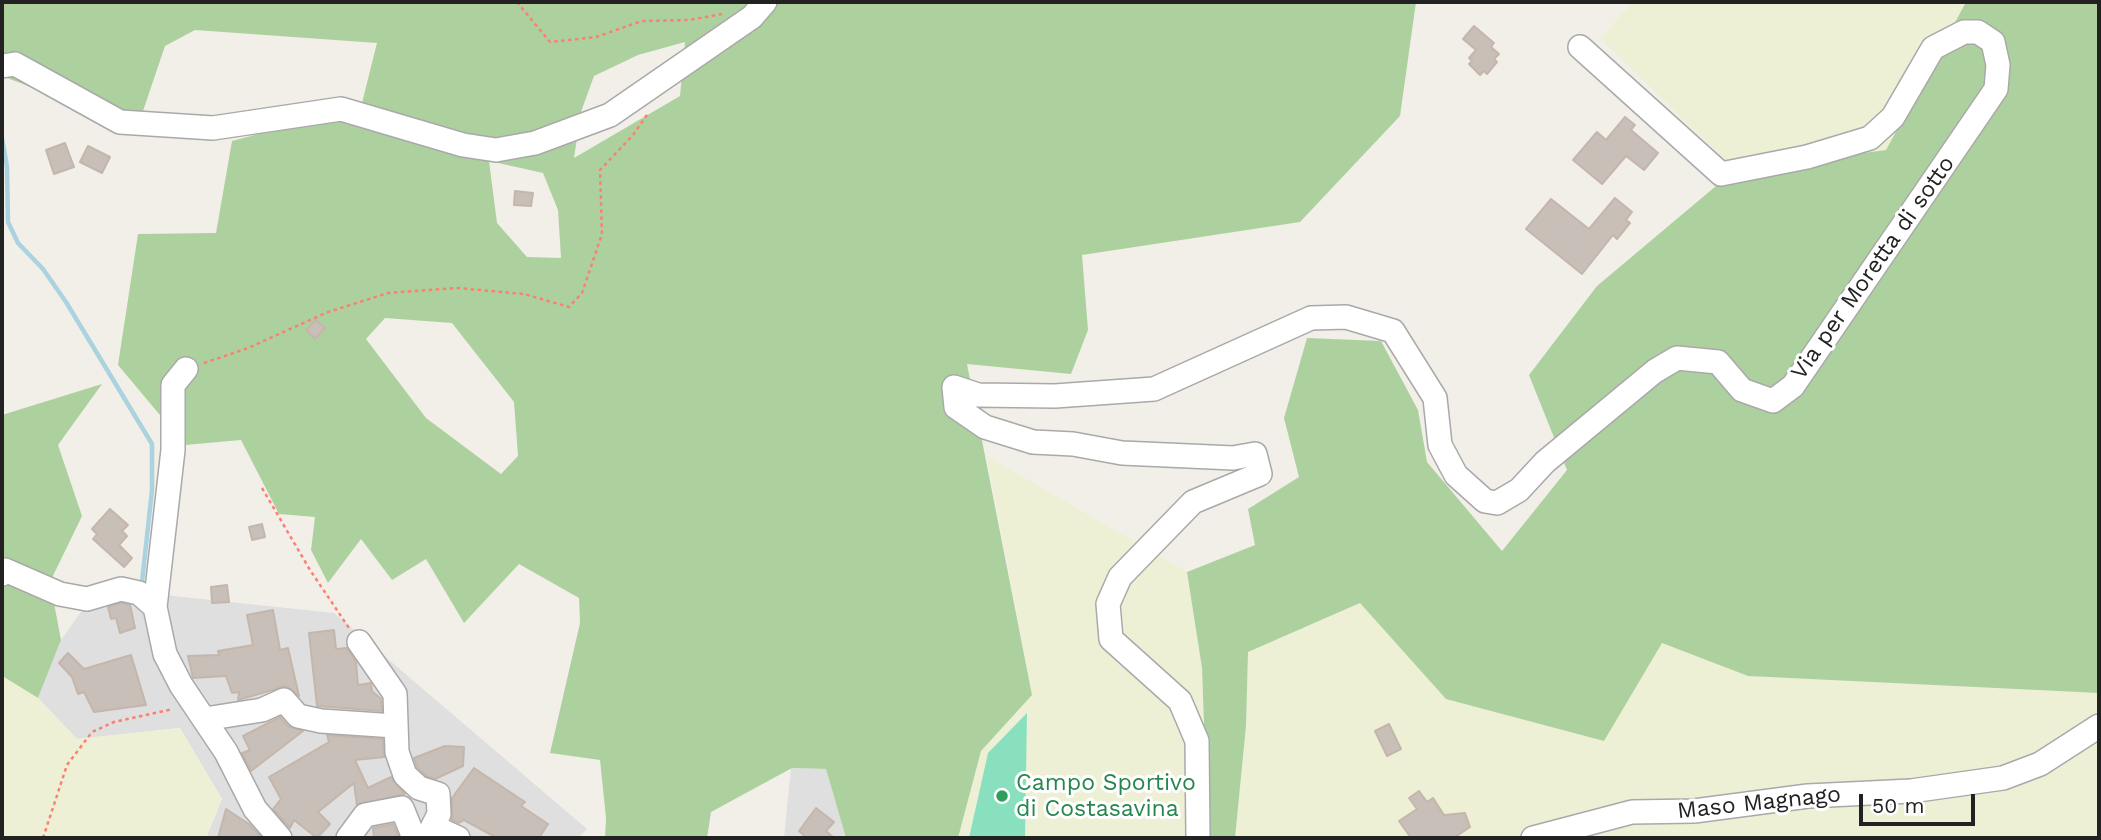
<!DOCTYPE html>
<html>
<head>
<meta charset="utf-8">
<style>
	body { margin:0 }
	#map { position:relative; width:2101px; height:840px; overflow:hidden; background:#f2efe9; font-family:"Work Sans",sans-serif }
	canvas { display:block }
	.frame { position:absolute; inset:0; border:4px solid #222; pointer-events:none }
	.scale { position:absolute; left:1859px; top:794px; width:116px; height:32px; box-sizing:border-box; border:4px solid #222; border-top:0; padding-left:9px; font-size:21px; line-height:24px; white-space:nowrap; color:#222; -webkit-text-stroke:5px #fff; paint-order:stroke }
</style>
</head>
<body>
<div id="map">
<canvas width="2101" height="840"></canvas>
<div class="frame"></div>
<div class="scale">50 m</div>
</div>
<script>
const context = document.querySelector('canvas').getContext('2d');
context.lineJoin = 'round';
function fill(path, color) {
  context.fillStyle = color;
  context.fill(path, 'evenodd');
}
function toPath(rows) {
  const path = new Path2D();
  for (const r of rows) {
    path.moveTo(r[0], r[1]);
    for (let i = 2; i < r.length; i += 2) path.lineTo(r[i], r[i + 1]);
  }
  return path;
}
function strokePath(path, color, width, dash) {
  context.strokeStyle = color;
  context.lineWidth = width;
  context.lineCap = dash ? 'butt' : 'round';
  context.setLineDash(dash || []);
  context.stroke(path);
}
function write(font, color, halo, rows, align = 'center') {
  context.font = font + ' "Work Sans",sans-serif';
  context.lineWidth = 6;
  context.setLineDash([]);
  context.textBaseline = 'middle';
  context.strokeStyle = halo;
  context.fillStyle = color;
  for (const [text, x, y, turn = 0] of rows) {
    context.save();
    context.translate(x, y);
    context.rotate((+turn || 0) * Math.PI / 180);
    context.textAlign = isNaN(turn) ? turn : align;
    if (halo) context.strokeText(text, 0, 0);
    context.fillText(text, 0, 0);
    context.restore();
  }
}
fill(toPath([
	[98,588,334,613,587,829,578,838,206,838,222,799,180,728,77,739,38,698,61,640],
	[791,768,826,769,846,838,784,838]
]), '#e0dfdf');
fill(toPath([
	[1633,2,1966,2,1886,150,1735,170,1600,38],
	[987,456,1187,572,1202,668,1208,838,958,838,981,751,1032,695],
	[1361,603,1446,699,1661,643,1748,676,2099,693,2099,838,1235,838,1246,726,1248,652],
	[4,677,38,698,77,739,180,728,222,799,206,838,2,838]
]), '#eef0d5');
fill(toPath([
	[2,2,1096,2,1097,4,1416,2,1400,116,1300,222,1082,255,1088,330,1071,374,967,364,1032,695,981,751,958,838,846,838,826,769,792,768,711,812,707,838,605,838,606,818,600,760,550,753,580,623,579,598,519,564,464,623,426,559,392,580,361,539,328,583,311,550,315,517,279,514,241,440,185,445,118,365,138,234,216,233,232,141,361,107,377,43,195,30,165,46,141,117,99,113,2,76],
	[685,42,680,96,574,158,581,112,594,76,638,55],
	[489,161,543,173,558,210,561,258,527,257,497,223],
	[385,318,452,323,514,402,518,456,501,474,426,418,366,339],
	[1966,2,2099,2,2099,693,1748,676,1662,643,1604,741,1446,699,1360,603,1248,652,1246,726,1235,838,1208,838,1202,668,1187,572,1255,545,1248,509,1299,477,1284,418,1307,338,1381,341,1418,410,1427,462,1502,551,1567,470,1529,375,1597,286,1735,170,1886,150],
	[102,384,58,445,82,516,50,582,61,640,38,698,4,677,2,682,2,415]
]), '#add19e');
fill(toPath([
	[1027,713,1025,838,969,838,988,753]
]), '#88e0be');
strokePath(toPath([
	[2,138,7,167,8,222,18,243,43,269,66,302,152,444,152,490,142,582]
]), '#aad3df', 4.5);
const building = toPath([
	[1474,26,1494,43,1491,47,1499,54,1494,59,1497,62,1487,74,1484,71,1480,75,1469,64,1472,61,1469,58,1476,50,1463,39,1474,26],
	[1625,117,1635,125,1631,130,1658,153,1644,170,1626,156,1602,184,1573,160,1597,132,1606,140,1625,117],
	[65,143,74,167,54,174,46,150,65,143],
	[88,146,110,157,102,173,80,162,88,146],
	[515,191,533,193,531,206,514,205,515,191],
	[1615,198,1632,212,1626,220,1630,223,1617,239,1613,235,1582,274,1526,229,1551,199,1589,229,1615,198],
	[316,320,325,328,315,339,306,330,316,320],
	[110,509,128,525,122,531,127,536,119,545,132,558,124,567,93,539,97,534,92,529,110,509],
	[262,524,265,537,252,540,249,527,262,524],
	[227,585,229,602,212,603,211,587,227,585],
	[121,603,130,605,135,628,120,633,116,618,111,619,108,607,121,603],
	[273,610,280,650,288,648,299,696,286,686,238,700,239,692,232,693,226,676,193,678,188,656,219,655,218,651,253,645,247,615,273,610],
	[334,630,336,649,347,648,356,662,358,685,371,683,372,691,381,699,382,711,317,706,309,633,334,630],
	[68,653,84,669,131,655,146,705,94,712,84,692,78,694,72,677,59,663,68,653],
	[280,717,288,726,303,731,251,771,242,753,250,750,243,736,280,717],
	[1389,724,1401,749,1387,756,1375,731,1389,724],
	[327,735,383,739,384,757,355,760,368,788,391,777,405,794,357,805,354,783,318,812,330,824,317,838,294,820,290,828,273,809,281,799,269,777,329,742,327,735],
	[445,746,464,747,463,766,435,779,426,776,417,767,414,758,445,746],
	[474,768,525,802,521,806,548,824,539,838,497,838,464,820,459,823,452,820,452,798,474,768],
	[1419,791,1427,802,1433,798,1444,815,1465,813,1470,827,1454,838,1411,838,1399,821,1417,809,1409,798,1419,791],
	[816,808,834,822,826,831,834,838,807,838,799,831,816,808],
	[226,809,249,824,262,838,218,838,226,809],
	[393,824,399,838,374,838,373,828,393,824]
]);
fill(building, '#c7bfb8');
strokePath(building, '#c4b6ab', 2);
const minor = toPath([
	[2,66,15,64,120,122,213,128,341,109,463,145,496,150,535,143,610,115,752,17,765,2],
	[2,574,5,570,60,594,87,599,121,589,139,593,155,607,165,654,181,685,226,752,255,809,280,838],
	[155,607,173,450,173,385,186,369],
	[359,642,395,694,397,752,405,775,419,788,438,794,439,814,427,838],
	[205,719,262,710,284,700,298,716,321,721,395,726],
	[434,827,458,838],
	[348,838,365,815,402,808,414,838],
	[1198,838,1197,741,1180,701,1111,639,1108,604,1120,577,1193,502,1260,474,1255,454,1233,458,1122,453,1073,444,1033,442,985,427,956,407,954,387,978,395,1055,396,1154,389,1311,318,1346,317,1393,331,1435,398,1440,445,1456,475,1485,501,1497,503,1519,490,1545,462,1655,371,1677,358,1718,362,1742,390,1773,401,1793,386,1996,89,1998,65,1993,42,1978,32,1964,32,1933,48,1893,117,1870,138,1807,157,1721,174,1580,47],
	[1533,838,1632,812,1694,811,1808,796,1911,791,2003,778,2040,764,2099,726]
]);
strokePath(minor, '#a9a9a9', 26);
strokePath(toPath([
	[517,2,550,42,596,37,642,21,689,20,722,14],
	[204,363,248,348,328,312,388,293,458,288,524,294,569,307,582,293,602,234,600,170,633,135,649,112],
	[262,488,310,570,349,628],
	[43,838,67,765,92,732,114,722,173,709]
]), '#fa8072', 2.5, [3.5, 3.5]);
strokePath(minor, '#fff', 23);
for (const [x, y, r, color] of [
	[1002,796,7,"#2e9e5b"]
]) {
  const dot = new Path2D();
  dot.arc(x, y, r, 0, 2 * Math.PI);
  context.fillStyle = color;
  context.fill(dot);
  strokePath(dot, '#fff', 2.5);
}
write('23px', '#222', '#fff', [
	["Via per Moretta di sotto",1873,268,-55],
	["Maso Magnago",1759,803,-6]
]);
write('23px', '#27864d', '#fff', [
	["Campo Sportivo",1016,783],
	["di Costasavina",1016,809]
], 'left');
</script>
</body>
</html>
